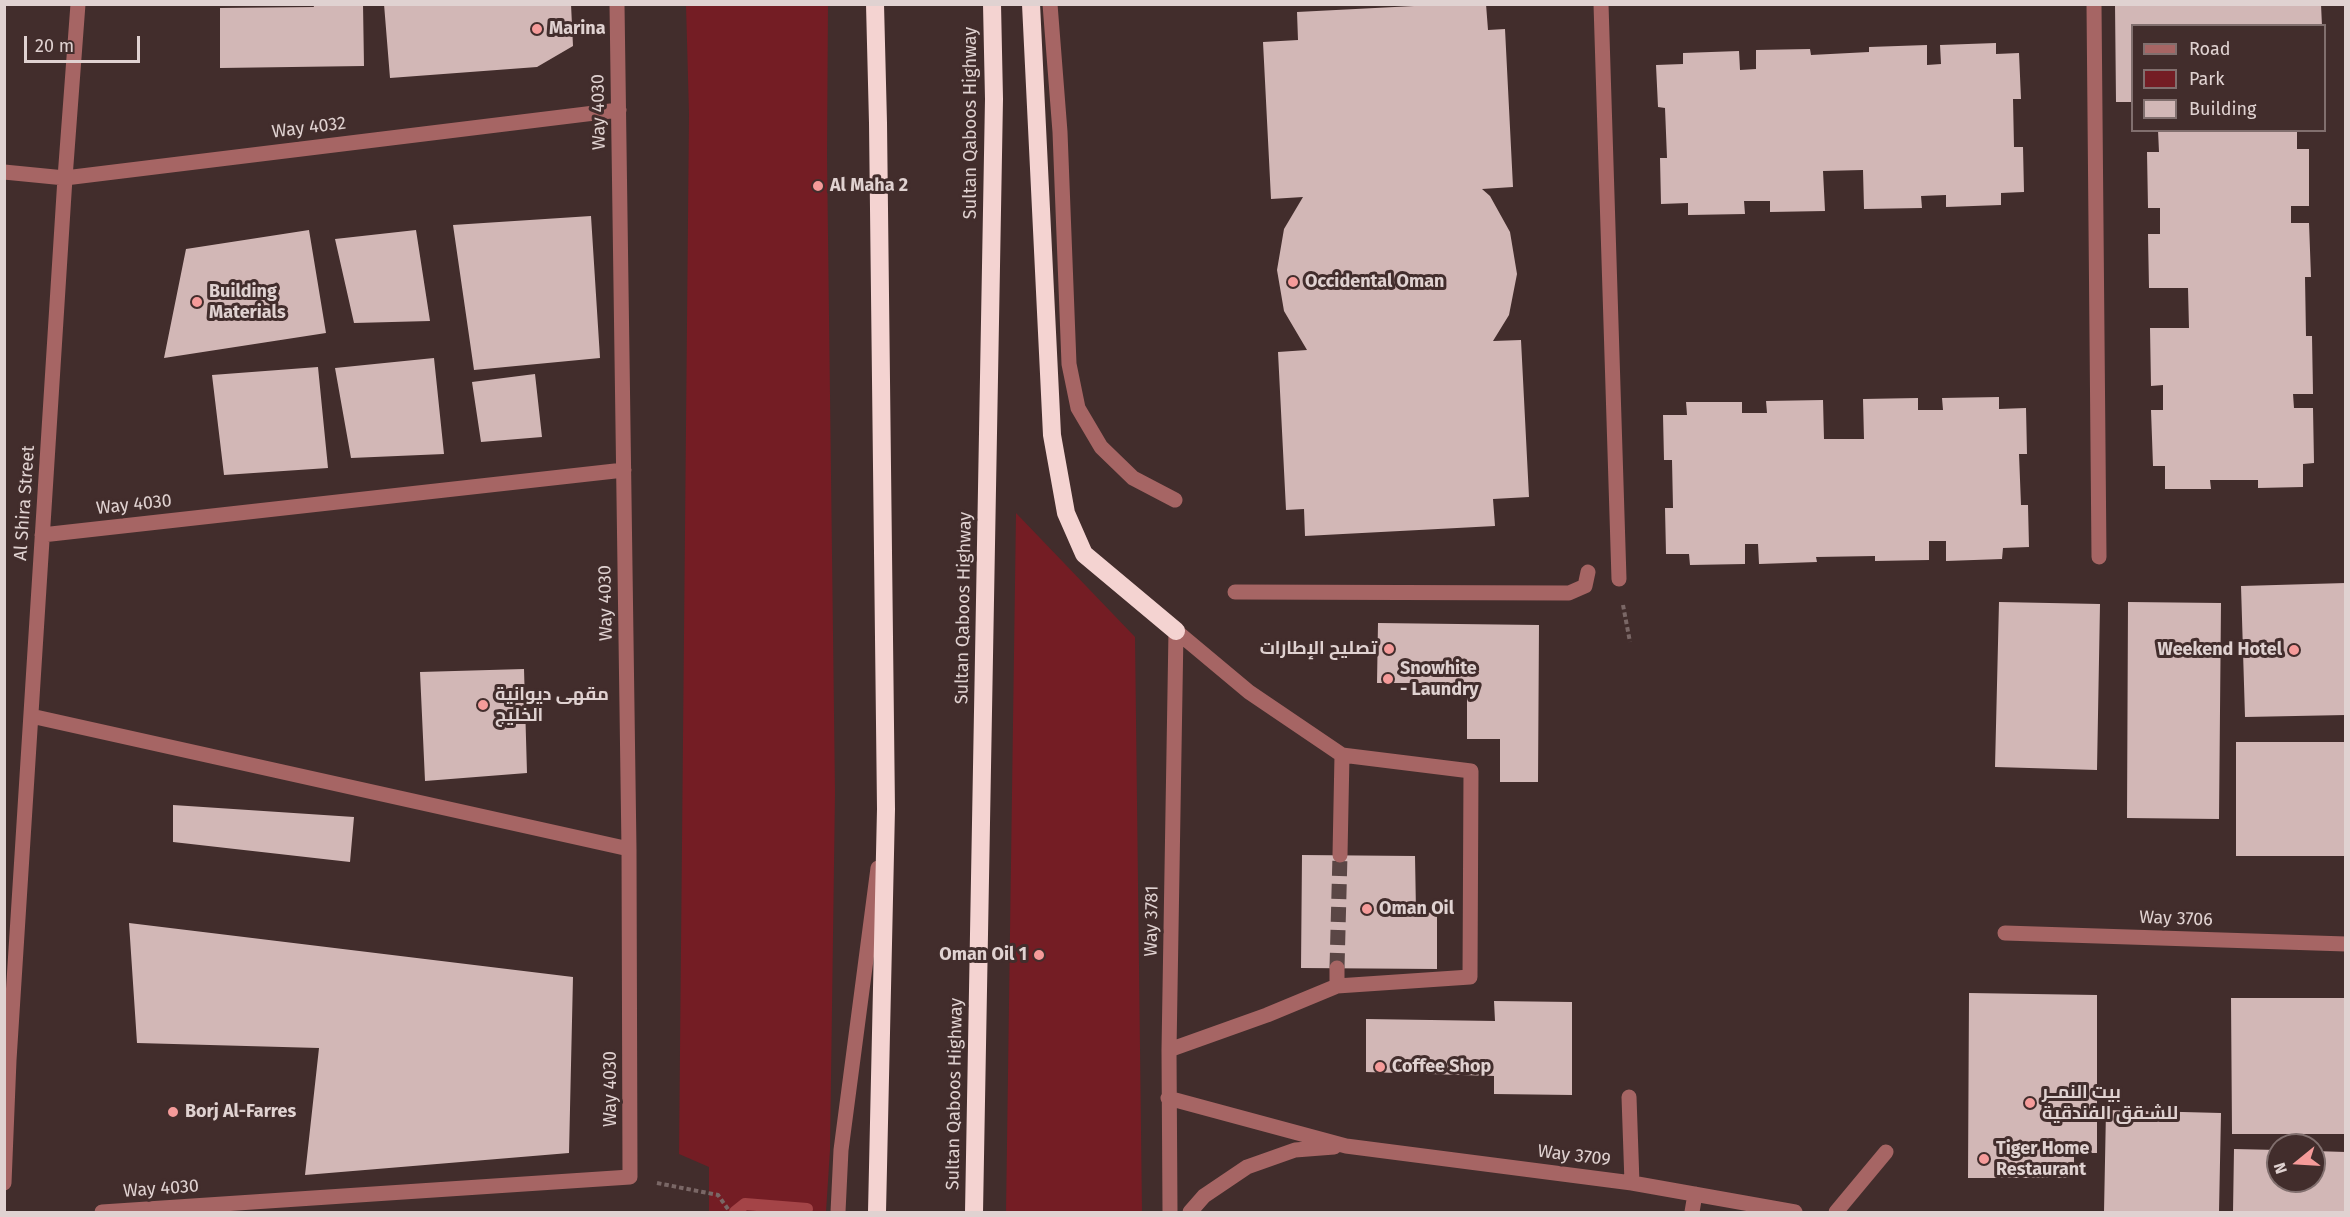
<!DOCTYPE html>
<html>
<head>
<meta charset="utf-8">
<style>
	body { margin:0 }
	#map { position:relative; width:2350px; height:1217px; overflow:hidden; background:#422d2c; font-family:"Fira Sans",sans-serif }
	canvas { display:block }
	.frame { position:absolute; inset:0; border:6px solid #e0d2d1; pointer-events:none }
	.legend { position:absolute; left:2131px; top:24px; width:195px; height:108px; box-sizing:border-box; background:#422d2c; border:2px solid #816f6e; margin:0; padding:8px 10px; list-style:none; font-size:18px; color:#e0d2d1 }
	.legend li { display:flex; align-items:center; gap:12px; height:30px }
	.legend b { width:30px; border:2px solid #816f6e }
	.north { position:absolute; left:2266px; top:1133px; width:60px; height:60px; box-sizing:border-box; background:#422d2c; border:2px solid #816f6e; border-radius:50%; rotate:252deg; font-size:16px; font-weight:700; line-height:24px; text-align:center; color:#e0d2d1 }
	.north::after { content:''; display:block; margin:auto; width:21px; height:27px; background:#f59b9a; clip-path:polygon(50% 0,100% 100%,50% 72%,0 100%) }
	.scale { position:absolute; left:24px; top:36px; width:116px; height:27px; box-sizing:border-box; border:3px solid #e0d2d1; border-top:0; padding-left:8px; font-size:18px; line-height:21px; white-space:nowrap; color:#e0d2d1; -webkit-text-stroke:4px #422d2c; paint-order:stroke }
</style>
</head>
<body>
<div id="map">
<canvas width="2350" height="1217"></canvas>
<div class="frame"></div>
<ul class="legend">
<li><b style="height:8px;background:#a66564"></b>Road</li>
<li><b style="height:16px;background:#741d24"></b>Park</li>
<li><b style="height:16px;background:#d2b7b6"></b>Building</li>
</ul>
<div class="north">N</div>
<div class="scale">20 m</div>
</div>
<script>
const context = document.querySelector('canvas').getContext('2d');
context.lineJoin = 'round';
function fill(path, color) {
  context.fillStyle = color;
  context.fill(path, 'evenodd');
}
function toPath(rows) {
  const path = new Path2D();
  for (const r of rows) {
    path.moveTo(r[0], r[1]);
    for (let i = 2; i < r.length; i += 2) path.lineTo(r[i], r[i + 1]);
  }
  return path;
}
function strokePath(path, color, width, dash) {
  context.strokeStyle = color;
  context.lineWidth = width;
  context.lineCap = dash ? 'butt' : 'round';
  context.setLineDash(dash || []);
  context.stroke(path);
}
function write(font, color, halo, rows, align = 'center') {
  context.font = font + ' "Fira Sans",Cairo,sans-serif';
  context.lineWidth = 6;
  context.setLineDash([]);
  context.textBaseline = 'middle';
  context.strokeStyle = halo;
  context.fillStyle = color;
  for (const [text, x, y, turn = 0] of rows) {
    context.save();
    context.translate(x, y);
    context.rotate((+turn || 0) * Math.PI / 180);
    context.textAlign = isNaN(turn) ? turn : align;
    if (halo) context.strokeText(text, 0, 0);
    context.fillText(text, 0, 0);
    context.restore();
  }
}
fill(toPath([
	[686,5,828,5,827,156,835,793,830,1150,826,1212,709,1212,709,1167,679,1154,689,114],
	[1016,513,1135,637,1142,1212,1006,1212]
]), '#741d24');
strokePath(toPath([
	[735,1212,745,1204,807,1209]
]), '#a44447', 12);
fill(toPath([
	[313,4,363,4,364,66,220,68,220,8,314,7],
	[384,4,571,4,573,46,537,67,390,78],
	[1453,4,1486,4,1488,30,1505,29,1513,187,1482,189,1490,196,1510,232,1517,274,1509,315,1493,341,1521,340,1529,497,1493,499,1495,526,1305,536,1304,509,1286,510,1278,352,1307,350,1284,311,1277,270,1284,229,1303,197,1271,199,1263,42,1298,40,1297,12],
	[2115,4,2321,4,2322,26,2132,26,2132,102,2116,102],
	[1996,43,1996,54,2019,53,2021,99,2013,99,2014,147,2023,147,2024,192,2001,193,2001,205,1946,207,1946,195,1921,196,1922,208,1864,209,1863,170,1823,171,1825,211,1770,212,1770,201,1744,201,1745,214,1688,215,1688,203,1661,204,1660,158,1667,158,1665,108,1658,107,1656,65,1683,64,1683,53,1739,51,1740,70,1756,69,1756,50,1810,49,1811,55,1869,52,1869,47,1927,45,1927,65,1941,64,1940,45],
	[2158,130,2297,130,2297,149,2309,149,2309,206,2291,206,2291,223,2309,223,2311,277,2305,277,2306,336,2312,336,2313,394,2293,394,2294,408,2313,408,2314,463,2303,464,2303,487,2258,488,2258,480,2210,480,2211,489,2165,489,2165,466,2153,466,2151,410,2163,410,2163,385,2151,386,2150,328,2189,328,2188,288,2149,288,2148,234,2160,234,2160,208,2148,208,2147,152,2159,152],
	[591,216,600,358,474,370,453,225],
	[309,230,326,333,164,358,186,249],
	[416,230,430,321,354,323,335,239],
	[434,358,444,454,351,458,335,368],
	[318,367,328,468,224,475,212,375],
	[535,374,542,437,481,442,472,382],
	[1999,397,1999,409,2026,408,2027,454,2019,454,2021,505,2028,505,2029,547,2003,548,2002,559,1946,561,1946,541,1929,541,1929,560,1875,561,1875,556,1816,557,1817,562,1759,564,1758,544,1745,544,1745,564,1690,565,1689,554,1666,554,1665,508,1673,508,1672,460,1664,460,1663,415,1687,415,1686,402,1742,402,1742,413,1767,413,1766,401,1823,400,1824,439,1864,439,1863,399,1918,398,1918,410,1943,410,1942,398],
	[2346,583,2346,715,2245,717,2241,586],
	[1999,602,2100,604,2097,770,1995,767],
	[2128,602,2221,603,2219,819,2127,818],
	[1378,623,1539,625,1538,782,1500,782,1500,739,1467,739,1467,683,1377,683],
	[524,669,527,773,425,781,420,672],
	[2236,742,2346,742,2346,856,2236,856],
	[173,805,354,817,350,862,173,842],
	[1302,855,1415,856,1416,912,1437,913,1437,969,1301,968],
	[129,923,573,977,569,1153,305,1175,319,1048,137,1043],
	[1969,993,2097,995,2097,1153,2074,1153,2074,1178,1968,1178],
	[2231,998,2346,998,2346,1134,2232,1134],
	[1494,1001,1572,1002,1572,1095,1494,1094,1494,1076,1366,1072,1366,1019,1495,1021],
	[2106,1110,2221,1113,2219,1212,2104,1212],
	[2234,1149,2278,1150,2278,1181,2314,1181,2314,1151,2346,1152,2346,1212,2233,1212]
]), '#d2b7b6');
strokePath(toPath([
	[1337,968,1340,855]
]), '#5a4645', 15, [15, 8]);
strokePath(toPath([
	[1623,605,1630,642],
	[657,1183,718,1195,730,1212]
]), '#7a6766', 4, [4.5, 3]);
strokePath(toPath([
	[1050,4,1060,132,1069,364,1078,408,1101,447,1133,478,1175,500],
	[1601,4,1619,579],
	[2094,4,2099,557],
	[4,172,65,178,619,110],
	[42,535,624,470],
	[1235,592,1569,593,1585,586,1588,572],
	[1176,631,1249,692,1342,755,1340,855],
	[31,716,629,849],
	[2005,933,2346,944],
	[1337,986,1470,977,1471,771,1342,755],
	[1169,1050,1267,1015,1337,986,1337,968],
	[1629,1097,1632,1183],
	[1168,1098,1346,1146,1632,1183,1795,1212],
	[4,1183,9,1060,65,178,78,4],
	[102,1212,630,1177,629,849,617,4],
	[838,1212,841,1150,878,868],
	[1170,1212,1169,1050,1176,631],
	[1190,1212,1204,1196,1247,1167,1295,1150,1334,1147],
	[1692,1212,1695,1194],
	[1836,1212,1886,1152]
]), '#a66564', 15);
strokePath(toPath([
	[875,4,878,123,886,809,877,1212],
	[1031,4,1052,435,1066,513,1084,554,1176,631],
	[974,1212,994,99,992,4]
]), '#f4d3d1', 18);
for (const [x, y, r, color] of [
	[537,29,6,"#f59b9a"],
	[818,186,6,"#f59b9a"],
	[1293,282,6,"#f59b9a"],
	[197,302,6,"#f59b9a"],
	[1389,649,6,"#f59b9a"],
	[2294,650,6,"#f59b9a"],
	[1388,679,6,"#f59b9a"],
	[483,705,6,"#f59b9a"],
	[1367,909,6,"#f59b9a"],
	[1039,955,6,"#f59b9a"],
	[1380,1067,6,"#f59b9a"],
	[2030,1103,6,"#f59b9a"],
	[173,1112,6,"#f59b9a"],
	[1984,1159,6,"#f59b9a"]
]) {
  const dot = new Path2D();
  dot.arc(x, y, r, 0, 2 * Math.PI);
  context.fillStyle = color;
  context.fill(dot);
  strokePath(dot, '#422d2c', 2);
}
write('bold 18px', '#e0d2d1', '#422d2c', [
	["Marina",549,29],
	["Al Maha 2",830,186],
	["Occidental Oman",1305,282],
	["Building",209,292],
	["Materials",209,313],
	["تصليح الإطارات",1377,649,"right"],
	["Weekend Hotel",2282,650,"right"],
	["Snowhite",1400,669],
	["- Laundry",1400,690],
	["مقهى ديوانية",495,695],
	["الخليج",495,716],
	["Oman Oil",1379,909],
	["Oman Oil 1",1027,955,"right"],
	["Coffee Shop",1392,1067],
	["بيت النمــر",2042,1093],
	["للشـقق الفندقية",2042,1114],
	["Borj Al-Farres",185,1112],
	["Tiger Home",1996,1149],
	["Restaurant",1996,1170]
], 'left');
write('18px', '#e0d2d1', '#422d2c', [
	["Way 4030",599,112,-91],
	["Sultan Qaboos Highway",971,123,-90],
	["Way 4032",309,128,-7],
	["Al Shira Street",25,503,-86],
	["Way 4030",134,505,-6],
	["Way 4030",606,603,-91],
	["Sultan Qaboos Highway",964,608,-89],
	["Way 3706",2176,919,2],
	["Way 3781",1152,921,-89],
	["Way 4030",611,1089,-90],
	["Sultan Qaboos Highway",955,1094,-89],
	["Way 3709",1574,1156,7],
	["Way 4030",161,1189,-4]
]);
</script>
</body>
</html>
